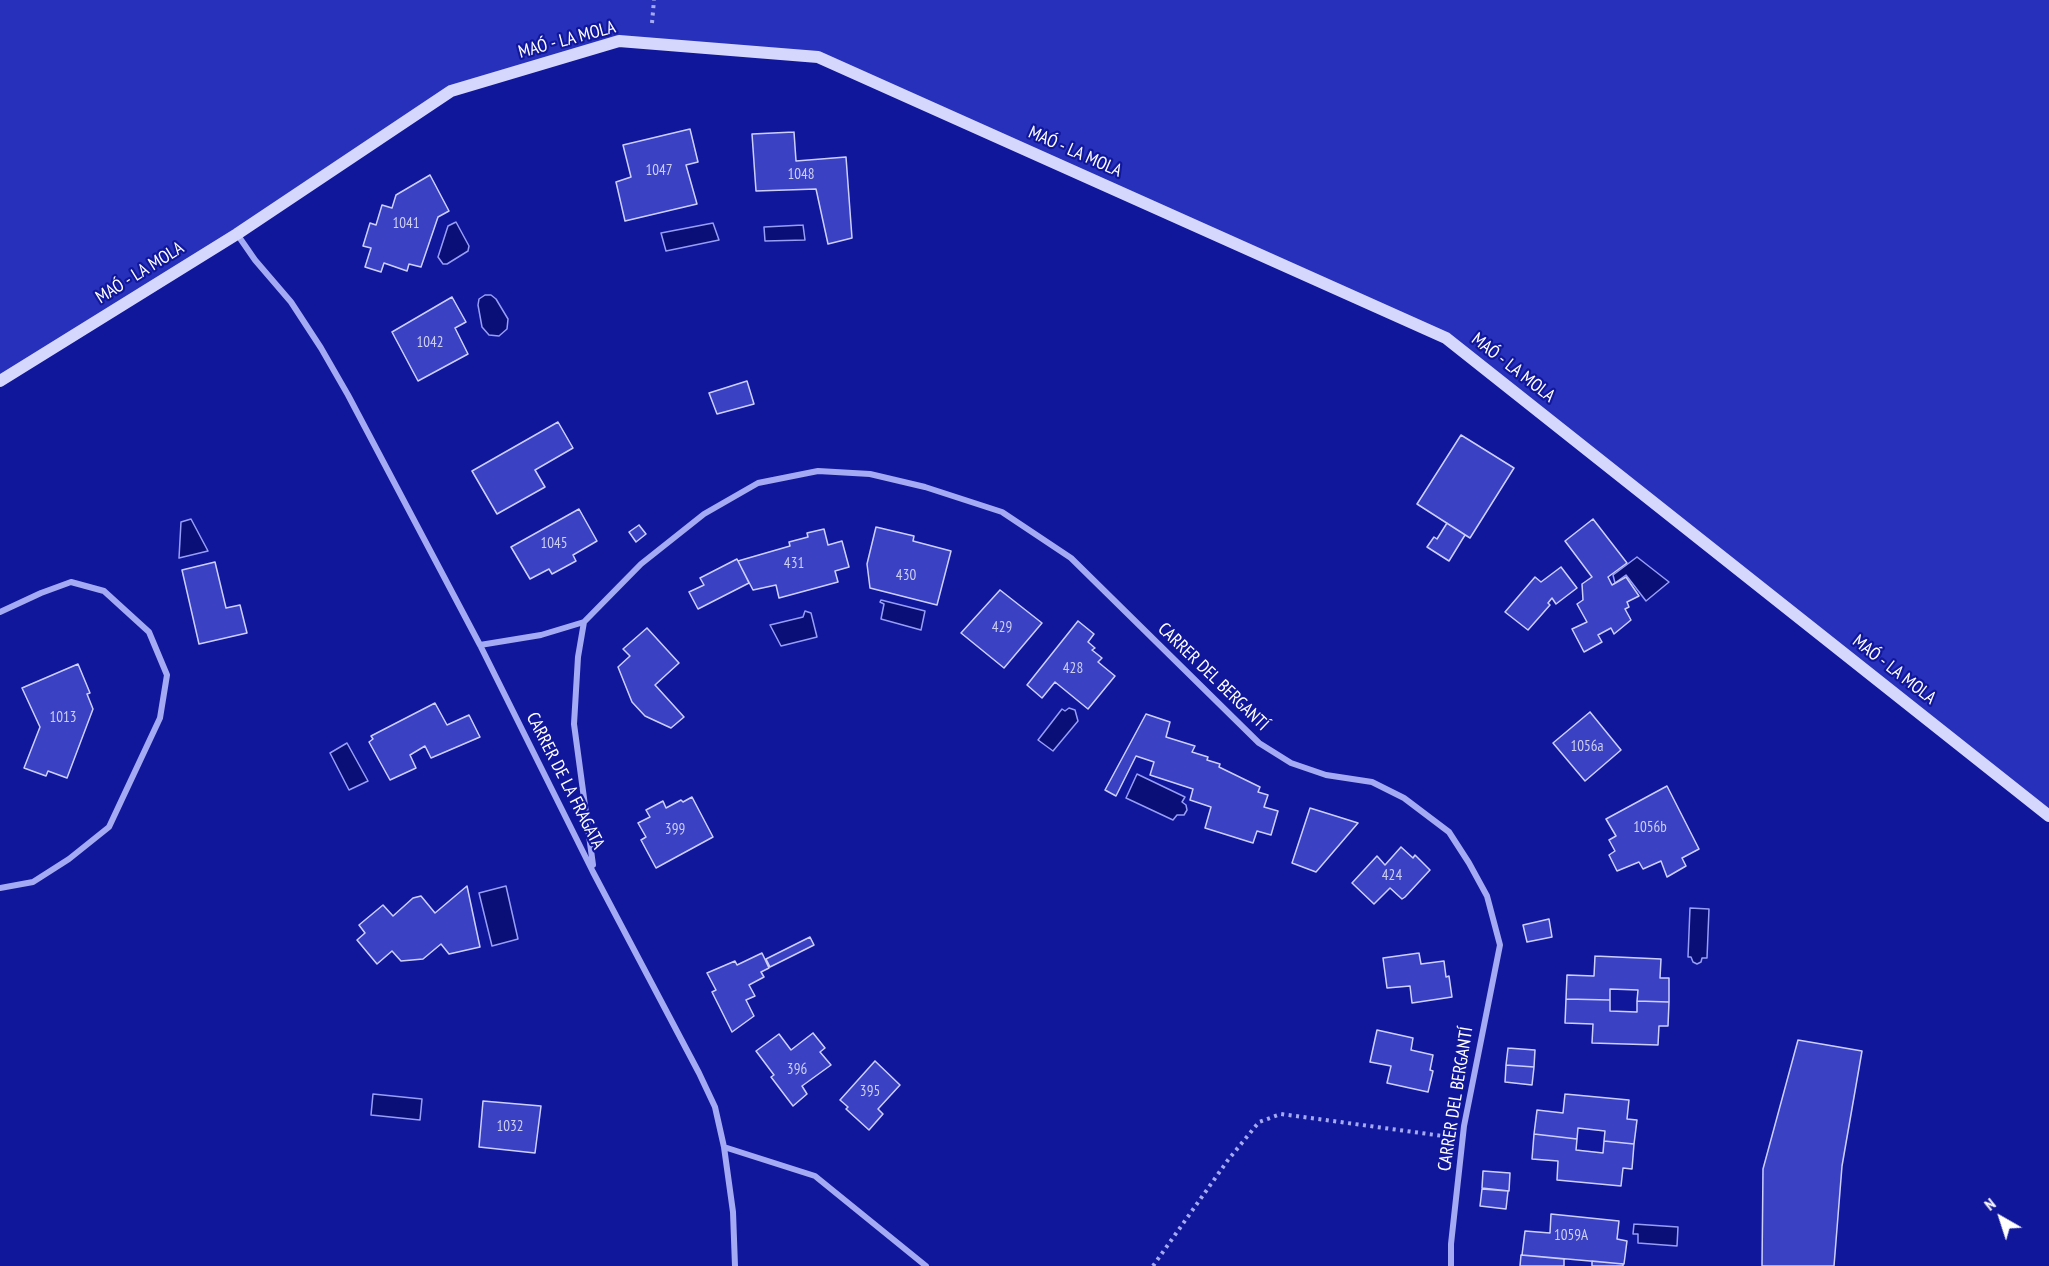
<!DOCTYPE html>
<html>
<head>
<meta charset="utf-8">
<style>
	body { margin:0 }
	#map { position:relative; width:2049px; height:1266px; overflow:hidden; background:#11179b; font-family:"PT Sans Narrow",sans-serif }
	canvas { display:block }
	.north { position:absolute; left:1971px; top:1188px; width:60px; height:60px; -webkit-text-stroke:4px #11179b; paint-order:stroke; rotate:321deg; font-size:16px; font-weight:700; line-height:24px; text-align:center; color:#fff }
	.north::after { content:''; display:block; margin:auto; width:21px; height:27px; background:#fff; clip-path:polygon(50% 0,100% 100%,50% 72%,0 100%) }
</style>
</head>
<body>
<div id="map">
<canvas width="2049" height="1266"></canvas>
<div class="north">N</div>
</div>
<script>
const context = document.querySelector('canvas').getContext('2d');
context.lineJoin = 'round';
function fill(path, color) {
  context.fillStyle = color;
  context.fill(path, 'evenodd');
}
function toPath(rows) {
  const path = new Path2D();
  for (const r of rows) {
    path.moveTo(r[0], r[1]);
    for (let i = 2; i < r.length; i += 2) path.lineTo(r[i], r[i + 1]);
  }
  return path;
}
function strokePath(path, color, width, dash) {
  context.strokeStyle = color;
  context.lineWidth = width;
  context.lineCap = dash ? 'butt' : 'round';
  context.setLineDash(dash || []);
  context.stroke(path);
}
function write(font, color, halo, rows, align = 'center') {
  context.font = font + ' "PT Sans Narrow",sans-serif';
  context.lineWidth = 4.5;
  context.setLineDash([]);
  context.textBaseline = 'middle';
  context.strokeStyle = halo;
  context.fillStyle = color;
  for (const [text, x, y, turn = 0] of rows) {
    context.save();
    context.translate(x, y);
    context.rotate((+turn || 0) * Math.PI / 180);
    context.textAlign = isNaN(turn) ? turn : align;
    if (halo) context.strokeText(text, 0, 0);
    context.fillText(text, 0, 0);
    context.restore();
  }
}
fill(toPath([
	[0,0,2049,0,2049,816,1446,338,818,57,619,41,451,91,0,381]
]), '#2730bb');
const water = toPath([
	[456,222,469,246,468,251,447,264,443,264,438,257,448,226,456,222],
	[713,223,719,240,666,251,661,233,713,223],
	[803,225,805,240,765,241,764,227,803,225],
	[485,295,491,295,496,299,508,319,507,329,499,336,489,335,482,327,478,305,479,299,485,295],
	[191,519,208,551,179,558,181,522,191,519],
	[1637,557,1669,582,1646,601,1626,575,1615,583,1613,575,1637,557],
	[881,600,925,611,921,630,881,619,884,604,880,602,881,600],
	[805,611,811,613,817,637,781,646,770,625,803,617,805,611],
	[1069,708,1075,710,1078,721,1053,751,1038,740,1062,709,1065,711,1069,708],
	[347,743,368,781,349,790,330,753,347,743],
	[1137,774,1185,797,1182,802,1186,805,1187,810,1184,815,1177,815,1173,820,1126,798,1137,774],
	[506,886,518,939,492,946,479,893,506,886],
	[1690,908,1709,909,1707,958,1702,958,1701,962,1697,964,1693,962,1691,957,1688,957,1690,908],
	[373,1094,422,1099,420,1120,371,1115,373,1094],
	[1634,1224,1678,1227,1677,1246,1638,1243,1638,1234,1633,1234,1634,1224]
]);
fill(water, '#0a0e77');
strokePath(water, '#979ef7', 1.5);
const building = toPath([
	[690,129,698,162,686,165,697,204,625,221,616,182,631,177,623,145,690,129],
	[794,132,796,161,846,157,852,238,828,244,816,189,756,191,752,134,794,132],
	[430,175,449,211,438,217,421,267,409,264,407,271,384,263,381,272,365,267,371,248,363,246,370,223,376,225,382,205,392,208,396,195,430,175],
	[452,297,466,322,455,328,468,354,418,381,392,332,452,297],
	[747,381,754,404,717,414,709,393,747,381],
	[558,422,573,448,535,470,545,487,497,514,472,471,558,422],
	[1461,435,1514,468,1470,538,1417,504,1461,435],
	[579,509,597,541,573,555,576,561,552,574,549,569,530,579,511,547,579,509],
	[1593,519,1627,563,1608,577,1612,585,1626,577,1639,596,1627,602,1629,607,1625,609,1631,620,1614,634,1611,628,1598,635,1602,642,1584,652,1572,629,1587,622,1577,604,1583,600,1582,584,1592,577,1565,541,1593,519],
	[1447,523,1465,535,1449,561,1427,547,1434,537,1437,539,1447,523],
	[639,525,646,534,636,542,629,532,639,525],
	[876,527,914,536,913,541,951,551,937,605,870,588,867,564,876,527],
	[824,529,828,545,842,541,849,567,835,571,838,582,779,598,776,585,753,590,738,561,790,546,789,542,808,537,807,533,824,529],
	[737,559,749,583,698,609,689,592,704,585,700,578,737,559],
	[215,562,226,608,240,605,247,633,199,644,182,570,215,562],
	[1561,567,1577,588,1556,604,1552,598,1548,603,1550,605,1528,630,1505,612,1535,577,1541,582,1561,567],
	[1000,590,1042,623,1004,668,961,633,1000,590],
	[1078,621,1094,634,1088,642,1095,648,1092,650,1102,658,1098,662,1115,676,1088,709,1055,682,1042,698,1027,685,1078,621],
	[647,628,679,663,655,685,684,717,671,728,645,716,632,702,618,667,630,656,623,649,647,628],
	[78,664,90,693,87,694,93,709,67,778,48,771,46,776,24,768,40,727,22,688,78,664],
	[435,703,447,725,469,715,480,737,431,758,425,746,410,755,416,768,390,780,369,742,373,739,371,736,435,703],
	[1590,712,1621,750,1585,781,1553,743,1590,712],
	[1146,714,1170,722,1166,737,1195,746,1192,752,1208,757,1207,760,1220,764,1219,767,1260,787,1258,792,1268,795,1264,807,1278,811,1271,835,1257,831,1253,843,1205,828,1211,807,1190,800,1193,789,1150,775,1154,762,1136,756,1116,796,1105,790,1146,714],
	[1667,786,1699,849,1682,858,1686,866,1667,877,1661,861,1643,869,1639,862,1617,871,1609,855,1615,851,1609,840,1616,836,1606,819,1667,786],
	[692,797,713,837,656,868,641,840,646,837,638,823,650,817,646,810,663,801,666,808,681,800,683,802,692,797],
	[1310,808,1358,823,1316,872,1292,863,1310,808],
	[1401,847,1413,858,1415,855,1430,870,1405,897,1402,899,1390,888,1374,904,1352,883,1377,856,1385,865,1401,847],
	[467,886,480,947,449,954,441,944,423,959,401,961,392,951,377,964,357,940,365,933,359,925,383,905,393,916,413,898,421,896,435,913,467,886],
	[1549,919,1552,937,1527,942,1523,925,1549,919],
	[810,937,814,945,770,967,766,959,810,937],
	[762,953,769,968,761,972,764,977,749,985,755,996,746,1000,754,1016,732,1032,712,992,716,990,707,973,735,961,737,965,762,953],
	[1419,953,1421,964,1444,961,1446,977,1449,976,1452,997,1412,1003,1410,986,1387,988,1383,958,1419,953],
	[1595,956,1661,959,1660,978,1669,978,1669,1002,1637,1001,1638,990,1610,989,1610,1000,1566,999,1567,975,1594,976,1595,956],
	[1566,999,1610,1000,1610,1011,1637,1012,1637,1001,1669,1002,1668,1026,1659,1026,1658,1045,1592,1043,1593,1024,1565,1023,1566,999],
	[1377,1030,1413,1038,1411,1050,1433,1055,1430,1070,1433,1071,1428,1092,1387,1083,1391,1066,1370,1062,1377,1030],
	[813,1033,825,1048,820,1052,831,1065,802,1086,807,1094,793,1106,771,1077,774,1075,756,1051,779,1034,791,1050,813,1033],
	[1798,1040,1862,1051,1842,1166,1834,1266,1762,1266,1763,1169,1798,1040],
	[1508,1048,1535,1050,1534,1067,1506,1065,1508,1048],
	[875,1061,900,1085,878,1109,883,1114,869,1130,846,1109,848,1107,840,1100,875,1061],
	[1506,1065,1534,1067,1532,1085,1505,1082,1506,1065],
	[1565,1094,1629,1100,1627,1119,1637,1120,1634,1144,1604,1141,1605,1131,1578,1128,1577,1139,1534,1134,1537,1110,1563,1113,1565,1094],
	[483,1101,541,1106,535,1153,479,1147,483,1101],
	[1534,1134,1577,1139,1576,1150,1603,1153,1604,1141,1634,1144,1632,1169,1623,1168,1621,1186,1557,1180,1558,1161,1532,1159,1534,1134],
	[1483,1171,1510,1173,1509,1191,1482,1188,1483,1171],
	[1482,1189,1508,1191,1506,1209,1480,1206,1482,1189],
	[1551,1214,1619,1221,1617,1239,1627,1241,1624,1264,1522,1255,1525,1231,1550,1233,1551,1214],
	[1521,1255,1564,1259,1564,1266,1520,1266,1521,1255],
	[1592,1261,1623,1264,1623,1266,1592,1266,1592,1261]
]);
fill(building, '#3a41c2');
strokePath(building, '#cdd0fe', 1.5);
strokePath(toPath([
	[652,23,654,0],
	[1153,1266,1228,1160,1259,1122,1281,1114,1443,1136]
]), '#a5aaf4', 4, [3, 4.5]);
strokePath(toPath([
	[237,234,255,260,291,302,321,348,348,395,480,645,593,872,699,1073,715,1107,724,1147,733,1212,735,1266],
	[0,612,41,593,71,582,104,591,149,632,167,675,160,718,109,827,69,859,33,882,0,888],
	[584,622,578,657,574,724,593,865],
	[480,645,541,635,584,622,641,564,704,514,758,483,818,471,870,474,925,487,1002,512,1071,558,1259,743,1291,763,1326,775,1372,782,1404,798,1449,832,1469,863,1487,896,1500,945,1464,1126,1451,1244,1451,1266],
	[724,1147,815,1176,926,1266]
]), '#a5aaf4', 6);
strokePath(toPath([
	[0,381,237,234,451,91,619,41,818,57,1446,338,2049,816]
]), '#d5d7fd', 12);
write('15px', '#ced0f0', null, [
	["1047",659,171],
	["1048",801,175],
	["1041",406,224],
	["1042",430,343],
	["1045",554,544],
	["431",794,564],
	["430",906,576],
	["429",1002,628],
	["428",1073,669],
	["1013",63,718],
	["1056a",1587,747],
	["1056b",1650,828],
	["399",675,830],
	["424",1392,876],
	["396",797,1070],
	["395",870,1092],
	["1032",510,1127],
	["1059A",1571,1236]
]);
write('18px', '#fff', '#11179b', [
	["MAÓ - LA MOLA",567,40,-15],
	["MAÓ - LA MOLA",1075,152,24],
	["MAÓ - LA MOLA",140,273,-32],
	["MAÓ - LA MOLA",1513,368,38],
	["MAÓ - LA MOLA",1894,670,38],
	["CARRER DEL BERGANTÍ",1213,677,44],
	["CARRER DE LA FRAGATA",565,781,63],
	["CARRER DEL BERGANTÍ",1456,1099,-81]
]);
</script>
</body>
</html>
